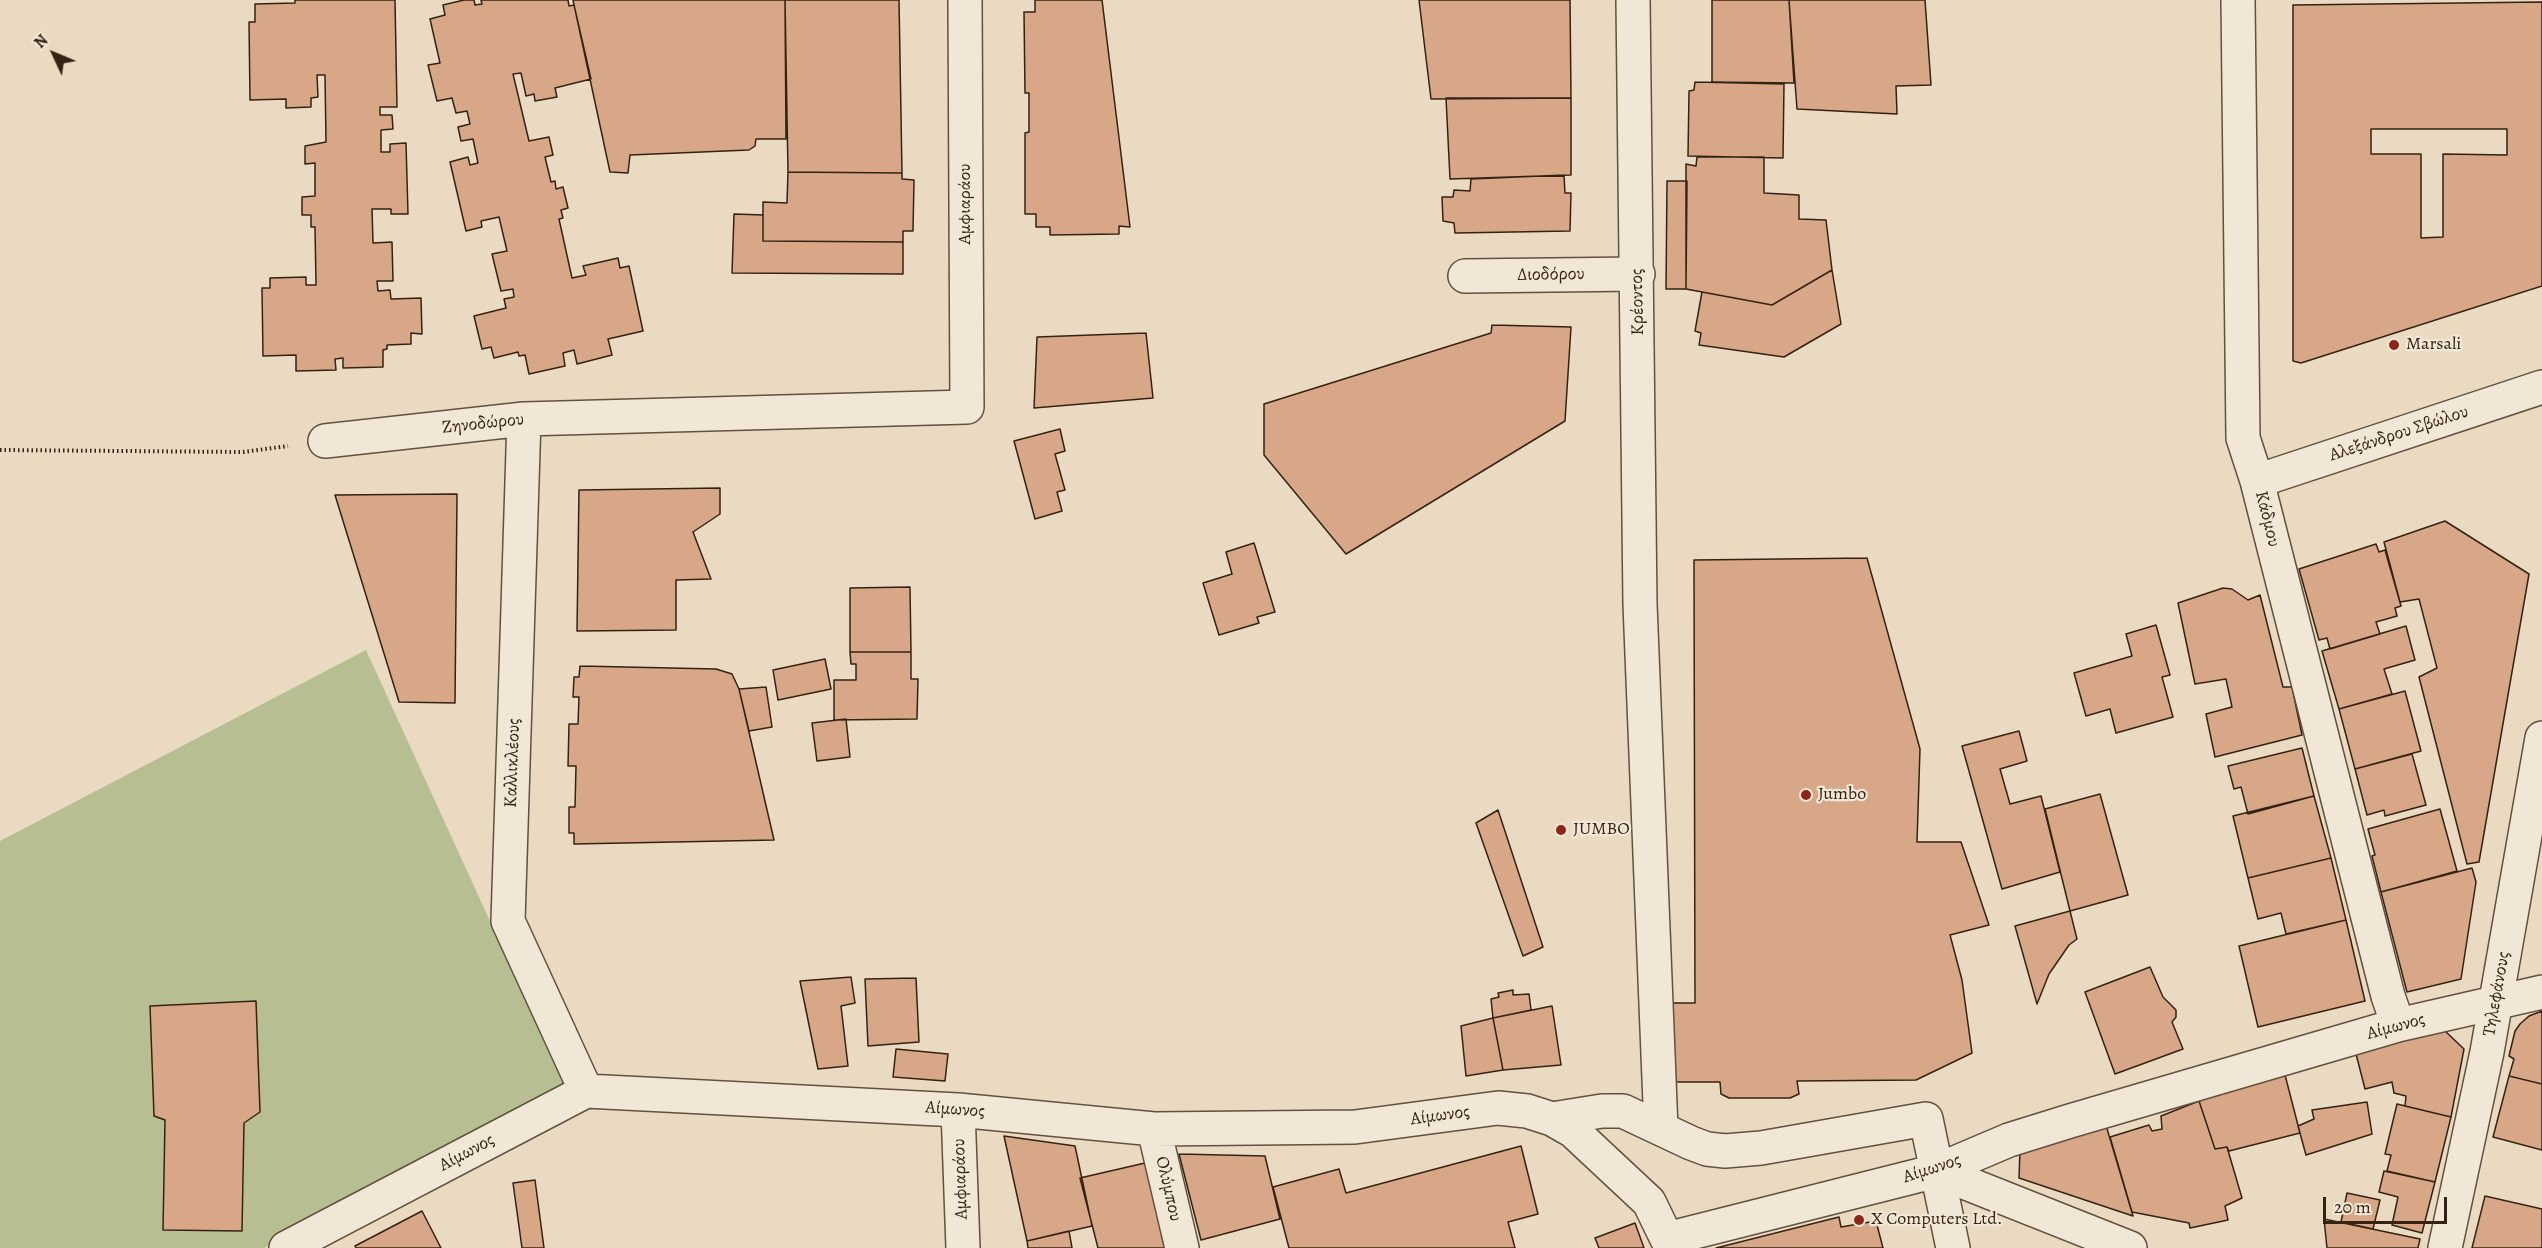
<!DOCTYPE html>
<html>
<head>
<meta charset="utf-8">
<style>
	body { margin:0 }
	#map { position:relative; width:2542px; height:1248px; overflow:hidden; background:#e9dac1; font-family:Alegreya,serif }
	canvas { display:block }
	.north { position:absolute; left:24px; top:24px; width:60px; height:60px; -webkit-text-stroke:4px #f1e7d7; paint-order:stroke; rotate:314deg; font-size:16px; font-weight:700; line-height:24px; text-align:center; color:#342313 }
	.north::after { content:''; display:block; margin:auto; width:21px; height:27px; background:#342313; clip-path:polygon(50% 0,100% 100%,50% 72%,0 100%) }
	.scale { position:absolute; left:2323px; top:1197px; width:124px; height:27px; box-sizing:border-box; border:3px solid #342313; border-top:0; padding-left:8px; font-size:18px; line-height:21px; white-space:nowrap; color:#342313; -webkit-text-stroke:4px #f1e7d7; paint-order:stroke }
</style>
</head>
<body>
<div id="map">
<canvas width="2542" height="1248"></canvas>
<div class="north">N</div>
<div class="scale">20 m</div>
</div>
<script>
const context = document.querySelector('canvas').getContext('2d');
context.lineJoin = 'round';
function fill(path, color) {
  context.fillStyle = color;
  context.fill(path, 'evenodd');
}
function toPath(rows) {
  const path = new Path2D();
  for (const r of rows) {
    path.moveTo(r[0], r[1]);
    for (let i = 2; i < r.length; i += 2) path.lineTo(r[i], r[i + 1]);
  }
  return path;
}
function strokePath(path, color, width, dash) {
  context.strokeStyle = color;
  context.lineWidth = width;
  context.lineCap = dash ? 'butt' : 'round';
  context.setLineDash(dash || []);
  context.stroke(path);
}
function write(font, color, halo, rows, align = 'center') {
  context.font = font + ' Alegreya,serif';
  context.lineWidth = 4.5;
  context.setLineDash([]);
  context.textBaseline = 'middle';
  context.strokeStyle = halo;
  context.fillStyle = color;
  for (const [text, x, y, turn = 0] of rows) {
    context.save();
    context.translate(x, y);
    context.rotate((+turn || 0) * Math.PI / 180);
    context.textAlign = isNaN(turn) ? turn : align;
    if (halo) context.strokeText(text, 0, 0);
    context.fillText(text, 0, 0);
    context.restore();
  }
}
fill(toPath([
	[366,650,564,1083,394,1182,264,1248,0,1248,0,841]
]), '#b7bf92');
const building = toPath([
	[295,0,395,0,397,107,380,107,380,115,392,115,393,129,381,130,381,152,390,152,390,144,406,143,408,214,391,214,391,209,372,209,373,243,392,242,393,281,377,281,378,291,390,290,391,299,421,298,422,334,411,333,411,344,387,345,387,349,383,350,383,367,343,368,343,358,335,359,336,370,296,371,296,355,263,356,262,288,270,288,270,278,306,277,306,285,316,285,315,227,311,227,311,215,302,215,302,197,315,196,315,163,305,164,305,146,326,142,325,75,317,75,318,97,311,98,311,107,286,108,286,99,250,100,249,22,255,22,255,4,295,3,295,0],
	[464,0,474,0,475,5,482,4,481,0,568,0,569,6,574,5,591,79,555,88,557,97,535,101,534,94,526,96,521,73,513,74,529,141,549,137,553,155,545,157,551,182,555,181,556,189,563,187,568,208,561,210,563,218,559,219,572,278,586,275,583,266,618,258,620,268,629,266,643,331,608,339,612,355,577,364,574,350,563,353,565,366,529,374,525,355,519,356,518,352,494,358,491,347,482,349,474,316,506,308,504,299,514,297,513,289,501,291,492,254,507,251,499,217,481,221,482,227,466,231,450,162,468,157,470,165,478,163,473,139,461,141,458,127,470,124,467,111,456,113,452,98,437,101,428,65,440,63,430,19,445,15,443,5,464,0],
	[573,0,785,0,786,139,756,139,755,146,749,150,630,155,628,173,610,172,573,0],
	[785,0,899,0,902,173,788,172,785,0],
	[1035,0,1102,0,1130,227,1119,226,1119,234,1050,235,1050,227,1036,227,1036,214,1025,214,1025,133,1029,132,1029,93,1025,93,1024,12,1035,12,1035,0],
	[1419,0,1570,0,1571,98,1431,99,1419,0],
	[1712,0,1789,0,1794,83,1712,82,1712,0],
	[1789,0,1925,0,1931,85,1896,86,1897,114,1797,109,1789,0],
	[2542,2,2542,286,2301,363,2293,361,2293,5,2542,2],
	[2371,129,2507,129,2507,155,2443,154,2443,237,2421,238,2421,154,2371,154,2371,129],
	[1695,82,1784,84,1783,158,1688,156,1689,91,1694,90,1695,82],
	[1446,98,1571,98,1571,175,1450,179,1446,98],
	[1697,157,1764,157,1764,193,1799,195,1799,219,1826,220,1832,270,1772,305,1686,289,1686,164,1696,166,1697,157],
	[788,172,902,173,902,179,914,180,913,231,903,231,903,242,763,241,763,202,787,203,788,172],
	[1564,175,1565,193,1571,193,1570,231,1455,233,1454,223,1443,221,1442,197,1453,197,1454,190,1470,191,1471,179,1564,175],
	[1667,181,1687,181,1686,289,1666,289,1667,181],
	[734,214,763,215,763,241,903,242,903,274,732,273,734,214],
	[1832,270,1841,324,1784,357,1699,345,1701,333,1695,331,1702,292,1772,305,1832,270],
	[1492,325,1571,327,1565,421,1346,554,1264,455,1264,404,1491,333,1492,325],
	[1146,333,1153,398,1034,408,1037,337,1146,333],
	[1060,429,1065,451,1055,454,1065,490,1057,492,1062,511,1035,519,1014,441,1060,429],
	[720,488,720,514,693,532,711,579,676,580,676,630,577,631,579,490,720,488],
	[457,494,455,703,399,702,335,495,457,494],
	[2445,521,2529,574,2479,862,2467,864,2419,677,2437,668,2419,599,2400,602,2384,542,2445,521],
	[1254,543,1275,612,1257,617,1259,623,1219,635,1203,583,1232,574,1226,552,1254,543],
	[2376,544,2379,552,2385,550,2401,606,2395,608,2397,616,2376,622,2380,634,2330,649,2327,638,2319,640,2299,569,2376,544],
	[1867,558,1920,749,1917,842,1961,842,1989,925,1950,935,1962,980,1972,1053,1916,1080,1797,1081,1799,1094,1790,1098,1729,1098,1721,1094,1720,1082,1669,1082,1669,1003,1695,1003,1694,560,1867,558],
	[910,587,911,652,850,652,850,588,910,587],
	[2223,588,2232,589,2248,600,2260,595,2283,687,2292,687,2302,735,2215,757,2206,714,2232,707,2226,679,2195,684,2178,603,2223,588],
	[2156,625,2170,675,2162,677,2173,717,2116,733,2110,709,2086,716,2074,673,2132,656,2126,634,2156,625],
	[2406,626,2415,660,2384,669,2392,694,2339,709,2322,651,2406,626],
	[850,652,911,652,911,679,918,679,917,719,834,720,834,680,856,680,856,664,851,664,850,652],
	[825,659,831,689,778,700,773,670,825,659],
	[580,666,716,669,732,674,739,689,774,840,574,844,574,833,569,833,569,807,575,807,576,766,568,766,569,724,578,724,579,697,573,697,574,677,579,677,580,666],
	[766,687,772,727,749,731,739,689,766,687],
	[2405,691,2421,751,2355,769,2339,709,2405,691],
	[846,719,850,757,817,761,812,723,846,719],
	[2019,731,2027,761,2000,769,2010,804,2041,796,2060,872,2002,889,1962,746,2019,731],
	[2302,748,2314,796,2248,814,2241,787,2234,789,2228,766,2302,748],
	[2412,754,2426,805,2385,816,2384,810,2367,815,2355,769,2412,754],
	[2100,794,2128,895,2070,911,2045,809,2100,794],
	[2314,796,2331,858,2248,878,2233,816,2314,796],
	[2440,809,2457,871,2381,892,2372,856,2375,855,2368,829,2440,809],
	[1498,810,1543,947,1523,956,1476,823,1498,810],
	[2331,858,2346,920,2286,934,2281,913,2258,919,2248,878,2331,858],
	[2472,868,2476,882,2461,979,2407,992,2381,892,2472,868],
	[2070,911,2077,939,2069,945,2049,974,2037,1004,2015,926,2070,911],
	[2346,920,2365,1001,2258,1027,2239,946,2346,920],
	[2150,967,2163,997,2176,1010,2176,1017,2172,1022,2183,1049,2115,1074,2085,992,2150,967],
	[851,977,855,1003,841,1006,848,1066,818,1069,800,981,851,977],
	[916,978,919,1042,868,1046,865,979,916,978],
	[1513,990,1513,995,1529,994,1531,1010,1493,1018,1491,999,1499,997,1498,993,1513,990],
	[256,1001,260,1112,244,1123,242,1231,163,1230,165,1120,154,1116,150,1006,256,1001],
	[1552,1006,1561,1065,1503,1070,1493,1018,1552,1006],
	[2542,1011,2542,1084,2509,1076,2514,1059,2509,1056,2515,1031,2520,1024,2529,1016,2542,1011],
	[1493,1018,1503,1070,1466,1076,1461,1026,1493,1018],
	[2445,1031,2464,1049,2451,1117,2405,1106,2406,1096,2394,1093,2392,1082,2365,1089,2355,1050,2445,1031],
	[896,1049,948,1054,945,1081,893,1077,896,1049],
	[2284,1071,2300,1133,2229,1151,2227,1147,2215,1149,2199,1101,2284,1071],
	[2509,1076,2542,1084,2542,1150,2493,1137,2509,1076],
	[2199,1101,2215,1149,2227,1147,2242,1198,2225,1206,2228,1220,2190,1228,2189,1223,2132,1212,2110,1137,2149,1125,2152,1131,2162,1129,2161,1116,2199,1101],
	[2367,1102,2372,1134,2306,1155,2298,1126,2314,1119,2312,1110,2367,1102],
	[2397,1104,2451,1117,2435,1182,2387,1171,2391,1155,2385,1154,2397,1104],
	[2105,1122,2133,1216,2019,1178,2020,1150,2105,1122],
	[1004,1136,1075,1146,1092,1226,1027,1241,1004,1136],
	[1521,1146,1538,1214,1508,1222,1515,1248,1289,1248,1273,1187,1339,1169,1346,1193,1521,1146],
	[1179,1154,1265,1156,1280,1219,1201,1240,1179,1154],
	[1145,1163,1165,1248,1098,1248,1080,1178,1145,1163],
	[2384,1171,2435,1182,2422,1233,2392,1225,2398,1197,2379,1192,2384,1171],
	[535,1180,544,1248,522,1248,513,1183,535,1180],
	[2347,1193,2380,1200,2373,1229,2341,1222,2347,1193],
	[2485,1196,2542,1209,2542,1248,2472,1248,2485,1196],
	[422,1211,441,1248,356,1248,355,1246,422,1211],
	[1839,1217,1841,1227,1876,1221,1883,1248,1716,1248,1839,1217],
	[2324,1219,2420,1239,2418,1248,2327,1248,2324,1219],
	[1635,1223,1644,1248,1599,1248,1595,1238,1635,1223],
	[1069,1231,1072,1248,1028,1248,1027,1241,1069,1231]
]);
fill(building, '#d7a787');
strokePath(building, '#342313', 1.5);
const minor = toPath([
	[1633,0,1640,604,1661,1129],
	[2238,0,2243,438,2257,481,2388,996,2398,1025],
	[1465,276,1638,274],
	[524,419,508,921,586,1091],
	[325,441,524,419,967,407,965,0],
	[2257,481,2542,387],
	[958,1110,963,1248],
	[1552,1119,1602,1111,1623,1111,1691,1143,1707,1149,1725,1151,1761,1148,1926,1119,1953,1248],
	[1154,1129,1182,1248],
	[1936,1171,2130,1248],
	[286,1248,586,1091,958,1110,1154,1129,1355,1127,1498,1108,1527,1111,1552,1119,1573,1131,1649,1202,1667,1239,1936,1171,2009,1140,2070,1121,2398,1025,2542,992],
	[2445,1248,2487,1052,2542,738]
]);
strokePath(minor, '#61513e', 36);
strokePath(toPath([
	[0,450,243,452,288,446]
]), '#342313', 4, [1.5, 3]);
strokePath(minor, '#f1e7d7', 33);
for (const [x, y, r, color] of [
	[2394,345,6,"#8f2418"],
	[1806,795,6,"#8f2418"],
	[1561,830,6,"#8f2418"],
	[1859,1220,6,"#8f2418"]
]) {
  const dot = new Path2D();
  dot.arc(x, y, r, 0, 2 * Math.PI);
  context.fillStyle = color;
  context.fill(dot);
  strokePath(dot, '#f1e7d7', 2);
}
write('18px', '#342313', '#f1e7d7', [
	["Αμφιαράου",966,204,-90],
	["Διοδόρου",1551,275,-1],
	["Κρέοντος",1638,302,-91],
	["Ζηνοδώρου",483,424,-6],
	["Αλεξάνδρου Σβώλου",2399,434,-18],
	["Κάδμου",2267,519,76],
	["Καλλικλέους",513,763,-88],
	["Τηλεφάνους",2497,994,-80],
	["Αίμωνος",2396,1027,-15],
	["Αίμωνος",955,1110,4],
	["Αίμωνος",1440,1116,-8],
	["Αίμωνος",467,1153,-28],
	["Αίμωνος",1932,1169,-18],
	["Αμφιαράου",961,1179,-92],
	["Ολύμπου",1168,1189,77]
]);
write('18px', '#342313', '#f1e7d7', [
	["Marsali",2406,345],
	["Jumbo",1818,795],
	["JUMBO",1573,830],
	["X Computers Ltd.",1871,1220]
], 'left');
</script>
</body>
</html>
